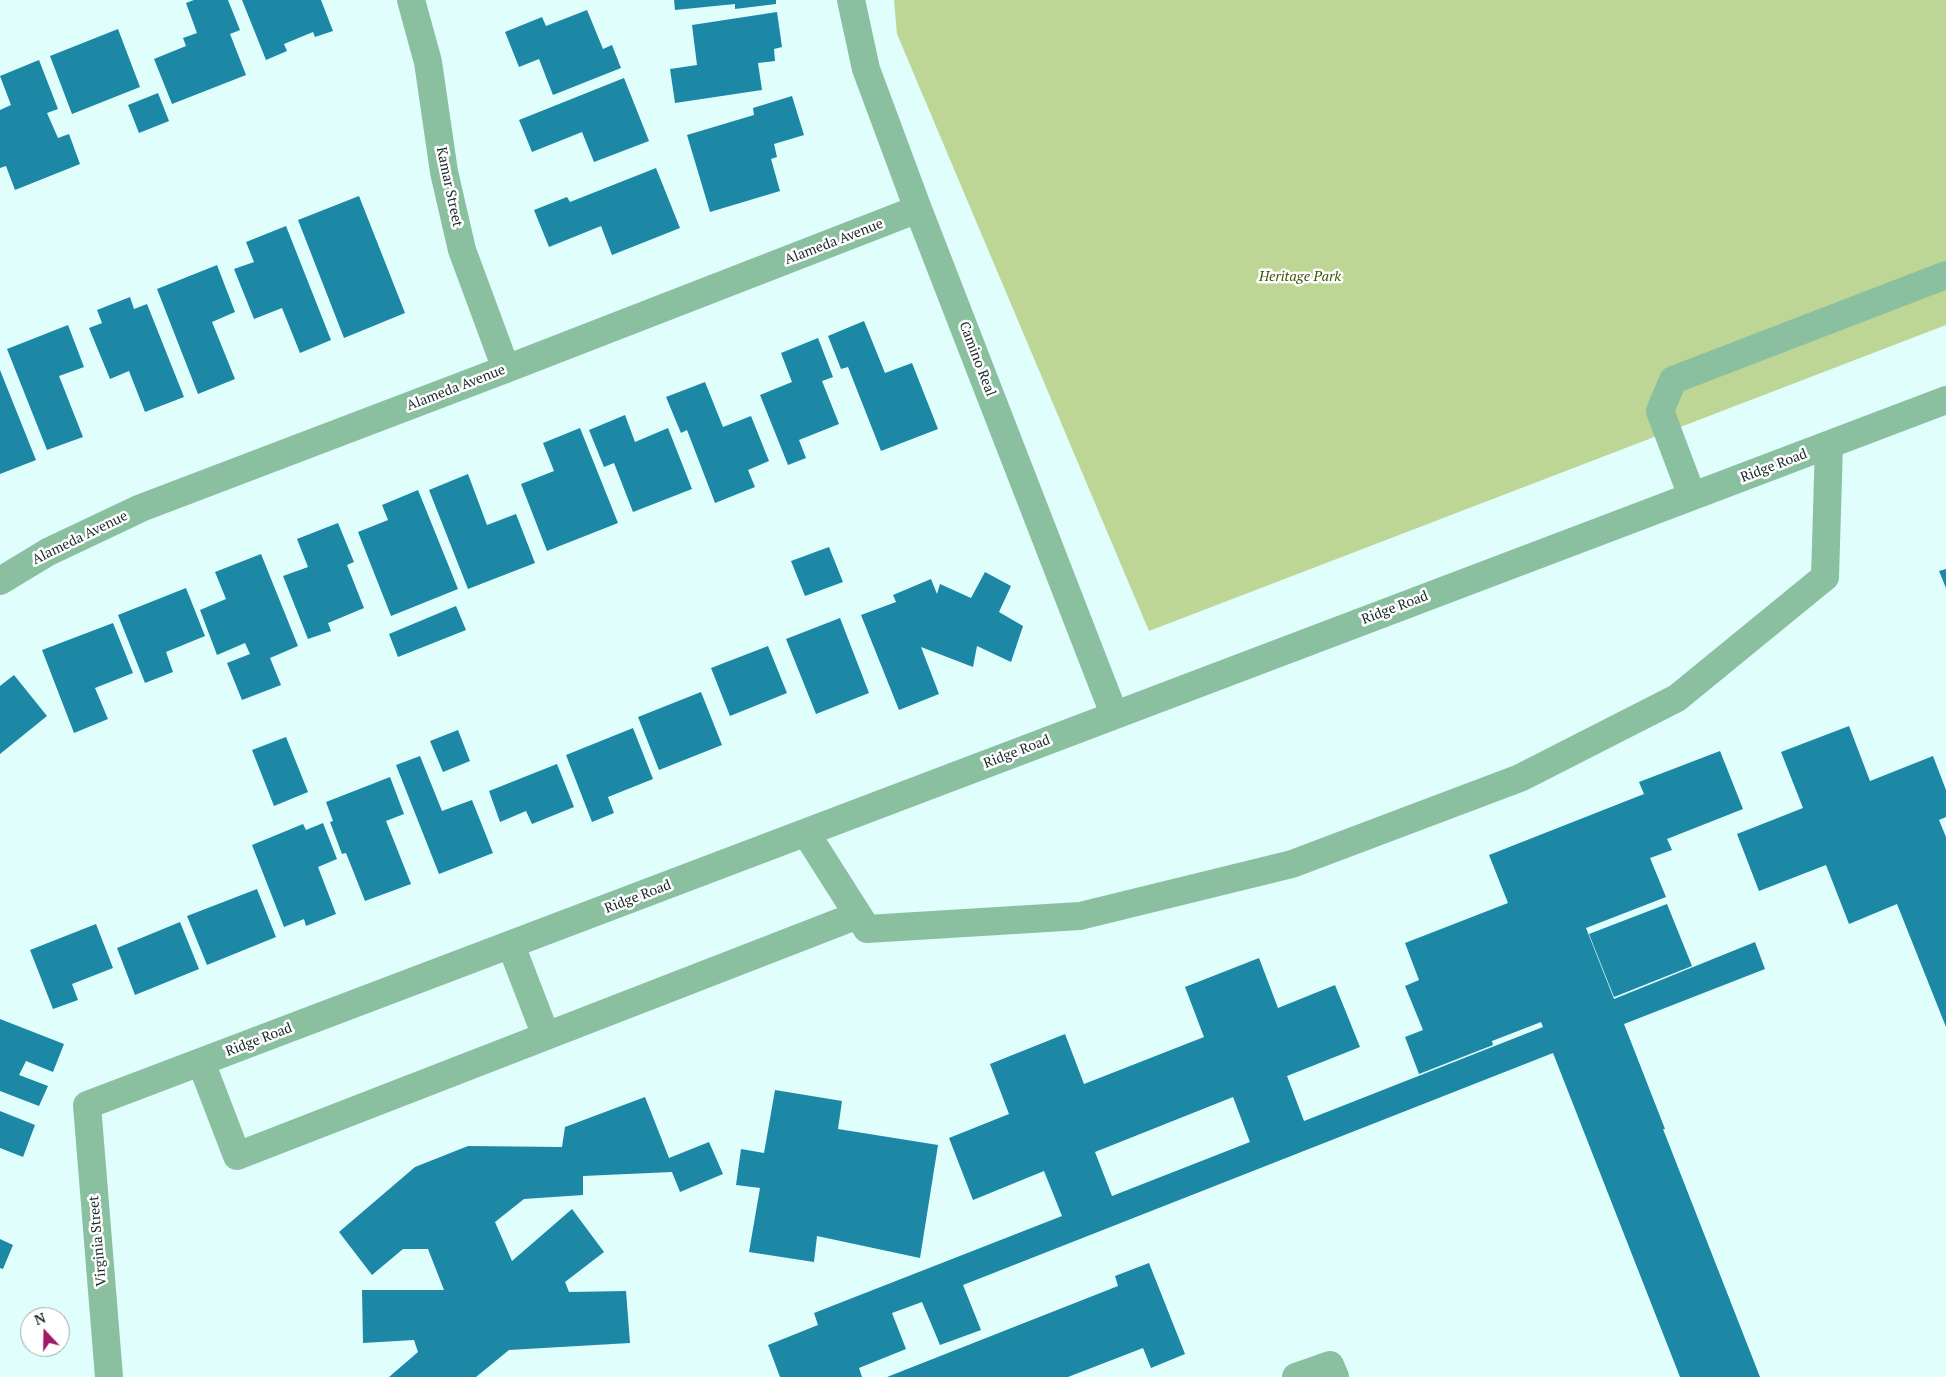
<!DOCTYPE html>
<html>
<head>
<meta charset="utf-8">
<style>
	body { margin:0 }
	#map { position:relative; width:1946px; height:1377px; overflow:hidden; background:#dffefc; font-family:"PT Serif",serif }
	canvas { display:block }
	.north { position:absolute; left:20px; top:1307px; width:50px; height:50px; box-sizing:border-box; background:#fff; border:1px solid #a3a9a9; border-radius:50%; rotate:339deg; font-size:14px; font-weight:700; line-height:20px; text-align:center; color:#1a2928 }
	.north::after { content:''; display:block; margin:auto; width:18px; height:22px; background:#a11966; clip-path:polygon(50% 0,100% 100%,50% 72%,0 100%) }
</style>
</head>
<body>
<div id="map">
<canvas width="1946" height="1377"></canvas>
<div class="north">N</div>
</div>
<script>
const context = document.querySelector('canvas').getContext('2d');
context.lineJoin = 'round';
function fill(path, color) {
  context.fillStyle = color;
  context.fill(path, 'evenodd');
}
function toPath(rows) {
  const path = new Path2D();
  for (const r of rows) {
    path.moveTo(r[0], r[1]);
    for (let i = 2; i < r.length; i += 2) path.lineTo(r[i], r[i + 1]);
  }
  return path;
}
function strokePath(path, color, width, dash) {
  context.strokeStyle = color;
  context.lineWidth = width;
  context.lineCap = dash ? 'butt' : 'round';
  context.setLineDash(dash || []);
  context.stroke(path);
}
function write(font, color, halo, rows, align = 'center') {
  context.font = font + ' "PT Serif",serif';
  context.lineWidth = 5;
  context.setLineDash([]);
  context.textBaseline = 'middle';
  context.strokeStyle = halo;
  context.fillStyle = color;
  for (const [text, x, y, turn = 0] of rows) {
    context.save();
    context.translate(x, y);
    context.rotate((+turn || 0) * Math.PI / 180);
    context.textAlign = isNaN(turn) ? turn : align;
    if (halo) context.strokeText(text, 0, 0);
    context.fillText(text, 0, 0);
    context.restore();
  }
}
fill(toPath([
	[894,0,1946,0,1946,325,1149,631,897,34]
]), '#bdd696');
fill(toPath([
	[194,0,228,0,240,30,230,34,246,75,172,104,154,59,186,46,183,38,197,33,186,3],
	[242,0,321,0,333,31,315,37,313,32,284,44,287,51,266,60],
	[674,0,776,0,776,4,735,9,735,4,675,10],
	[587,10,603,49,612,45,621,68,553,95,539,59,519,67,505,32,542,17,546,26],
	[777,12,782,47,774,49,775,61,758,63,762,90,675,103,670,69,697,65,692,25],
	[118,29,140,87,72,114,50,56],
	[39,60,58,109,47,113,58,138,69,134,80,164,15,190,6,166,0,168,0,110,11,105,0,76],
	[624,78,649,141,594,162,582,132,532,152,519,120],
	[158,93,169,121,139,133,128,105],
	[792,96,804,135,774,144,777,157,771,159,780,191,710,212,687,135,754,115,753,108],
	[656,168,680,228,612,255,601,226,549,247,534,210,567,197,570,202],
	[359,196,405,313,344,338,298,220],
	[286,226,331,340,300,353,282,308,254,319,234,269,254,262,246,242],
	[217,265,235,312,212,322,235,379,198,394,157,289],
	[130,297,134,309,147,304,184,397,145,412,129,371,110,379,89,328,102,323,97,310],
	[864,321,885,373,912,363,938,429,881,451,848,367,841,369,828,336],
	[68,325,84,367,59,376,83,437,47,450,7,349],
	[818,338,833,377,822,381,839,424,799,440,806,458,788,465,760,395,792,382,781,353],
	[0,370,36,460,0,474],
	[705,382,723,427,751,416,769,461,748,470,755,487,715,503,687,430,681,433,666,397],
	[625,415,635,442,668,428,692,489,633,512,614,463,604,467,589,430],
	[580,428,618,523,547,551,521,484,554,471,543,443],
	[468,474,487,525,516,514,535,563,468,589,429,490],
	[418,490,458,589,391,616,358,532,388,520,382,505],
	[338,523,354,562,347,565,364,608,328,623,331,631,308,639,283,576,308,567,297,539],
	[829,547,843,582,805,596,791,561],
	[261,554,298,646,270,658,281,685,242,700,227,663,250,654,245,643,217,655,200,610,226,599,215,572],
	[1946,569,1946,588,1939,571],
	[985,572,1011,586,999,612,1023,626,1011,662,977,646,973,667,921,647,939,694,899,710,861,615,896,602,893,595,931,579,937,594,940,584,971,598],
	[186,588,205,636,166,652,173,672,145,683,118,615],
	[456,606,466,630,398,657,389,634],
	[840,618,869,693,816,714,786,639],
	[113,623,133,673,95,688,108,719,74,733,42,650],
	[768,646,787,693,730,716,711,668],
	[14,675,47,716,0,754,0,686],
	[701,692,722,745,659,770,638,717],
	[1849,726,1870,781,1933,756,1946,790,1946,817,1939,820,1946,837,1946,1027,1897,904,1849,924,1826,865,1759,891,1737,834,1803,808,1781,752],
	[633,728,653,779,608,797,614,813,592,822,566,755],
	[458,730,470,761,443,772,430,741],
	[286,737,308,792,274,806,252,750],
	[1720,751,1743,809,1667,839,1672,850,1650,858,1666,897,1586,928,1614,999,1755,942,1765,969,1624,1024,1665,1129,1663,1129,1760,1377,1680,1377,1553,1053,963,1285,981,1330,940,1345,922,1302,892,1313,906,1349,859,1368,862,1377,780,1377,768,1345,818,1325,814,1313,1062,1216,1044,1171,973,1200,949,1138,1009,1114,990,1064,1065,1034,1084,1084,1204,1037,1185,987,1259,958,1278,1008,1335,985,1360,1047,1287,1076,1304,1121,1543,1027,1541,1022,1492,1041,1493,1045,1419,1074,1405,1037,1423,1030,1405,986,1419,980,1405,943,1508,903,1489,855,1644,794,1639,782],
	[1233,1097,1250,1142,1112,1196,1095,1152],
	[420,756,442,811,472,800,493,853,439,874,396,765],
	[557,764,574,807,532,824,526,811,500,822,489,791],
	[390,777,404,814,386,821,411,884,365,901,346,853,342,854,330,822,333,821,326,802],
	[323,823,337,859,318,867,336,914,306,926,304,919,284,927,252,845,303,824,306,830],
	[257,889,276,937,207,965,187,916],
	[1667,904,1692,966,1614,997,1589,934],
	[180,922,199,969,135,995,117,948],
	[96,924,113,968,72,984,78,1000,53,1009,30,950],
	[0,1019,64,1044,53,1072,26,1061,19,1075,48,1086,39,1106,0,1091],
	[775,1090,842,1101,838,1129,938,1145,920,1258,817,1236,814,1262,749,1252,760,1188,736,1185,741,1149,764,1153],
	[645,1097,669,1158,709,1142,723,1174,680,1192,672,1172,583,1176,583,1195,524,1199,495,1222,512,1261,572,1209,604,1252,565,1282,569,1292,626,1291,630,1343,509,1350,476,1377,389,1377,418,1352,414,1340,363,1343,362,1290,444,1290,428,1249,403,1249,372,1275,339,1232,415,1167,468,1146,562,1147,565,1127],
	[0,1111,35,1125,23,1157,0,1148],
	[0,1239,13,1245,3,1269,0,1268],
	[1149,1263,1185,1354,1151,1368,1143,1348,1068,1377,887,1377,1118,1286,1115,1276]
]), '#1d87a6');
strokePath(toPath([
	[411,0,428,62,444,172,462,250,506,369],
	[851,0,866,69,918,209,1114,714],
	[1692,496,1660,411,1673,380,1946,275],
	[0,581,48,552,141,508,506,369,918,209],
	[806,833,867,929,1080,916,1292,864,1520,778,1677,698,1825,577,1829,445],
	[511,945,546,1036],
	[201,1062,237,1156,858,915],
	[109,1377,87,1105,1946,400],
	[1296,1377,1330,1365,1335,1377]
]), '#8ac0a0', 28);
write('14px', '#1a2928', '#fff', [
	["Kamar Street",449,187,78],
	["Alameda Avenue",834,242,-21],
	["Camino Real",977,359,69],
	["Alameda Avenue",456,388,-21],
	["Ridge Road",1774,466,-21],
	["Alameda Avenue",80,538,-26],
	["Ridge Road",1395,608,-21],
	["Ridge Road",1017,752,-21],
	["Ridge Road",638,897,-21],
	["Ridge Road",259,1040,-21],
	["Virginia Street",98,1241,-95]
]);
write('italic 14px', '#3d5300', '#fff', [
	["Heritage Park",1300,277]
]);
</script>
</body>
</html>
